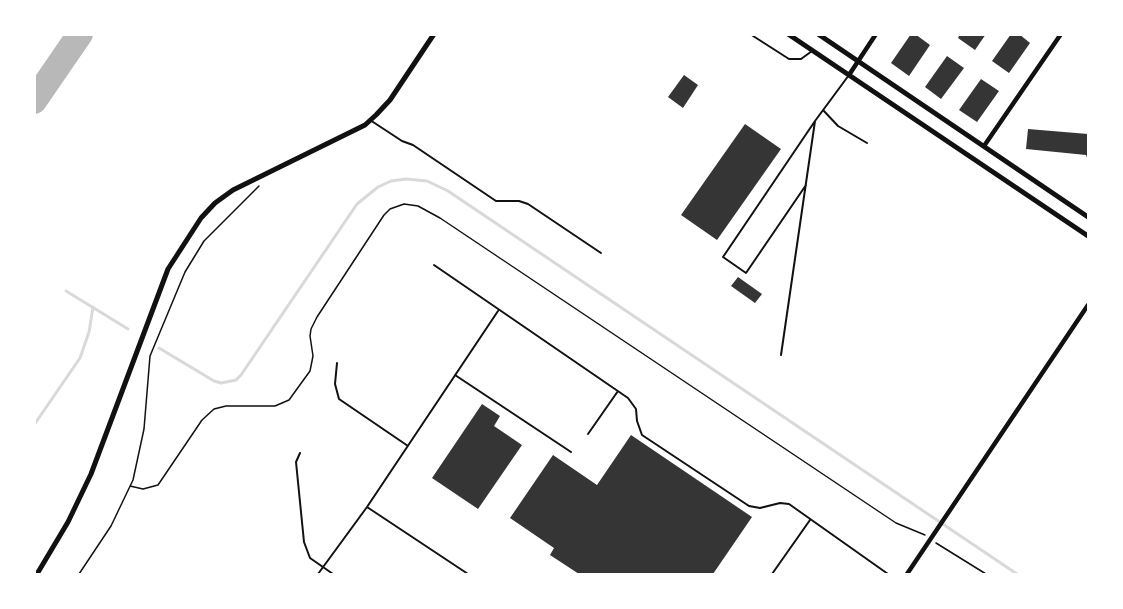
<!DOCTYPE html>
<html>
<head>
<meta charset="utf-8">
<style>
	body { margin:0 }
	#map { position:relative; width:1123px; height:609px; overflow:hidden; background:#fff; font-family:"Source Sans 3",sans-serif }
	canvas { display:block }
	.frame { position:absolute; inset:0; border:36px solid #fff; pointer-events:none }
</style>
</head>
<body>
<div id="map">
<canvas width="1123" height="609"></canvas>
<div class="frame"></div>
</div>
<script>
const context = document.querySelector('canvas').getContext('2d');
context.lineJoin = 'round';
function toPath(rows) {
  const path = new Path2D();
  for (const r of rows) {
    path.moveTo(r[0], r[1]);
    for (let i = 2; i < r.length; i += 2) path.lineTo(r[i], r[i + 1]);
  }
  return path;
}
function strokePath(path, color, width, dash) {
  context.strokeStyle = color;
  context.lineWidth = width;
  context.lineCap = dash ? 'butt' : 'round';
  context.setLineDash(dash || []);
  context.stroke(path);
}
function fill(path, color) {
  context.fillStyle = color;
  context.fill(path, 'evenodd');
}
strokePath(toPath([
	[66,291,128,329],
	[159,348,214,381,221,383,236,380,241,375,357,204,378,187,391,181,406,179,427,181,448,191,1017,574],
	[34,425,80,358,89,332,93,307]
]), '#d9d9d9', 3);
strokePath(toPath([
	[34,101,80,34]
]), '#b8b8b8', 26);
fill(toPath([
	[911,34,915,34,930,45,909,76,891,63],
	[960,34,986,34,975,50,958,38],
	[1011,34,1019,34,1030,43,1009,73,992,61],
	[947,56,964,68,941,99,925,87],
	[684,75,698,85,683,108,668,97],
	[981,79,999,91,977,122,959,110],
	[745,124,781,149,717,240,681,215],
	[1028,129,1088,134,1088,160,1086,155,1026,149],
	[738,277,762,294,755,303,731,286],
	[482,404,500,416,494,426,522,445,478,509,432,478],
	[631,435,752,517,713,574,579,574,550,555,554,548,510,518,553,455,597,485]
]), '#353535');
strokePath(toPath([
	[130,486,143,489,158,485,202,420,214,409,226,406,275,406,289,400,310,371,313,356,310,336,311,329,317,317,384,215,390,209,404,204,418,206,440,218,896,523,925,535],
	[936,543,986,574],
	[79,574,111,526,133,480,144,429,150,356,185,272,204,241,259,186]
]), '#111', 1.5);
strokePath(toPath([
	[750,34,789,59,801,59,812,51],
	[823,110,838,126,867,143],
	[370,120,402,141,413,145,496,201,519,201,528,204,601,253],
	[806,185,746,273,723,257,815,121],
	[434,265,628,398,636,409,637,421,642,435,749,506,760,508,780,503,789,504,888,574],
	[781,355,815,121,849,75],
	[337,363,335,384,339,399,408,446],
	[455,375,571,452],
	[588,434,618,391],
	[300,453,296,462,304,542,310,558,333,574],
	[367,507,468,574],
	[318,574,367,507,498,311],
	[772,574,810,520]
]), '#111', 2);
strokePath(toPath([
	[849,75,876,34],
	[984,146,1061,34],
	[907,574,1088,305]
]), '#111', 4.5);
strokePath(toPath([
	[788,34,1088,236],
	[818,34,1088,217],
	[37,574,68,522,91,474,168,269,201,218,215,203,233,190,365,125,376,115,390,100,434,34]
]), '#111', 5);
</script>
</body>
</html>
